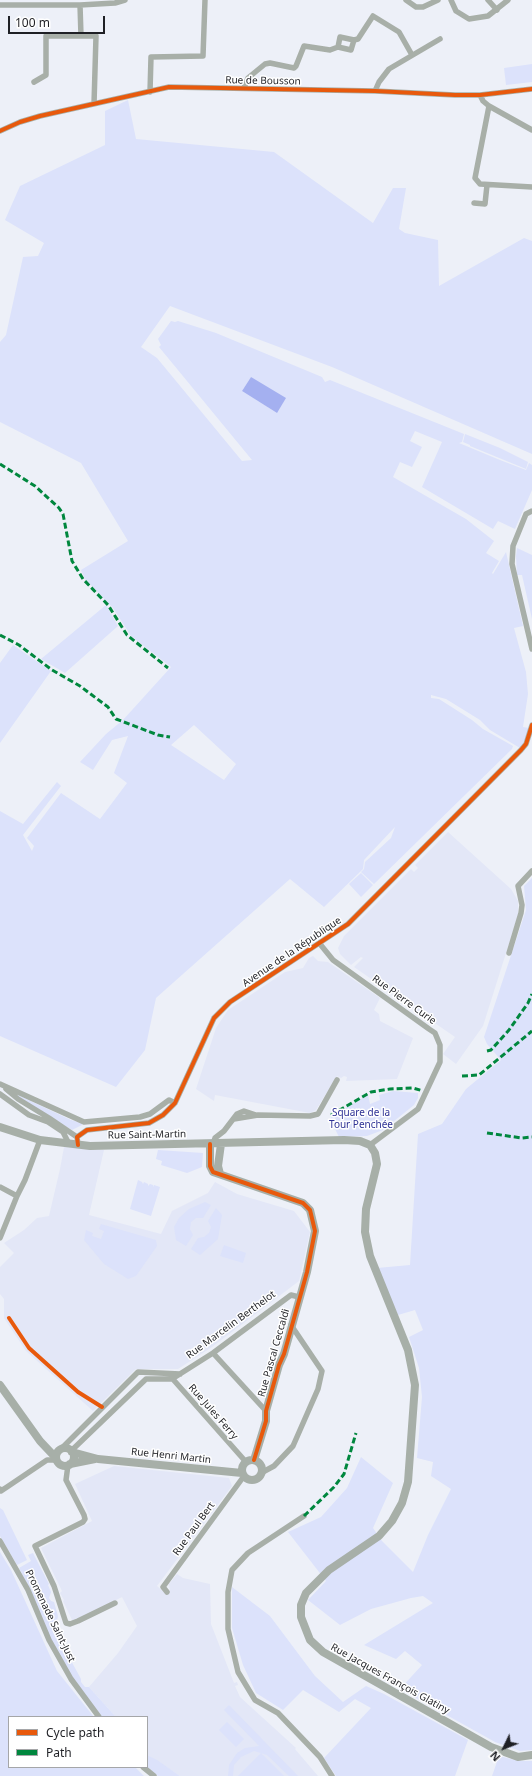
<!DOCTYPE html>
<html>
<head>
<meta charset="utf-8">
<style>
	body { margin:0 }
	#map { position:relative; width:532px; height:1776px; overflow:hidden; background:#edf0f8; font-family:"Noto Sans",sans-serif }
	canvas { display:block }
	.legend { position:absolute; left:8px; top:1716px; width:140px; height:52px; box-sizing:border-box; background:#fff; border:1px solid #a5a6a8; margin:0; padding:5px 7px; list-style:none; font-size:12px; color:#1f2025 }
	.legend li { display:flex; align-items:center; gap:8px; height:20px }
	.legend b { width:20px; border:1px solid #a5a6a8 }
	.north { position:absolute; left:484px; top:1728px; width:40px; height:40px; -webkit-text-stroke:3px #fff; paint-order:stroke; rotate:227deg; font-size:11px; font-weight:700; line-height:16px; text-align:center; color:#1f2025 }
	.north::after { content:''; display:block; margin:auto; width:14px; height:18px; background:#1f2025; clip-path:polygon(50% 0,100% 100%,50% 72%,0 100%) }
	.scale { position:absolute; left:8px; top:16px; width:97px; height:18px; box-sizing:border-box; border:2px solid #1f2025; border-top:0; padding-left:5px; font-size:12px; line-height:14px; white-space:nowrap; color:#1f2025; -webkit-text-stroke:3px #fff; paint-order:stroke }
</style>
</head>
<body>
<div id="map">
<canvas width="532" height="1776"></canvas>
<ul class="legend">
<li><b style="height:5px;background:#e8590c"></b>Cycle path</li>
<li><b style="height:5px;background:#00873e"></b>Path</li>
</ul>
<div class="north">N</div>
<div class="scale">100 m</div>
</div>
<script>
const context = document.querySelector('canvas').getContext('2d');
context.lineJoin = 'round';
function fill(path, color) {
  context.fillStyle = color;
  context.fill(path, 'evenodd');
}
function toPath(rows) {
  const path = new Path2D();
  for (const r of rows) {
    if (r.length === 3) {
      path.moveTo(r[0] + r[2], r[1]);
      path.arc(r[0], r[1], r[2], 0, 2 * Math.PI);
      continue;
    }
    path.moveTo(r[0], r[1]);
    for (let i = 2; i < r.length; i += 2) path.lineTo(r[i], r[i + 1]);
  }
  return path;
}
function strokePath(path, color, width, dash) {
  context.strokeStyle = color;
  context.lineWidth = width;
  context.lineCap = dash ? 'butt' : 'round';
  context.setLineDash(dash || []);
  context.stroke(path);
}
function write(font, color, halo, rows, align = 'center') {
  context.font = font + ' "Noto Sans",sans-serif';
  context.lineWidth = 3;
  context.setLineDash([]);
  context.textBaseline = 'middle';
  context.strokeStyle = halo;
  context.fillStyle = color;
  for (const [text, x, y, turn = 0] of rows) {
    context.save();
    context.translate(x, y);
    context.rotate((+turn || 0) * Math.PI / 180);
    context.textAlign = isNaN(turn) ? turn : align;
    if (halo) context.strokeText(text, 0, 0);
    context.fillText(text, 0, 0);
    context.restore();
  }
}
fill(toPath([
	[448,832,511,889,518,901,518,915,483,1026,456,1064,443,1054,455,1037,354,967,363,958,361,957,351,965,340,954,338,948,344,936,411,869,414,872,418,868,415,865],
	[313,956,318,961,328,962,380,998,374,1010,379,1014,380,1021,413,1038,397,1079,346,1081,347,1077,344,1076,341,1078,337,1076,316,1110,310,1113,215,1095,214,1101,196,1089,216,1028,228,1010,285,972,303,968,309,958],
	[64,1147,104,1150,89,1215,161,1234,172,1211,208,1193,215,1182,237,1194,294,1211,310,1232,299,1281,212,1347,178,1369,136,1369,93,1411,26,1351,4,1318,4,1299,0,1294,0,1267,14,1253,4,1243,24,1230,37,1218,49,1216,60,1169],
	[114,1466,229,1478,232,1486,157,1586,165,1593,167,1592,170,1590,169,1584,177,1574,183,1578,210,1584,211,1624,234,1683,237,1682,238,1685,235,1686,240,1697,296,1748,295,1749,318,1776,180,1776,147,1755,147,1717,116,1717,89,1687,118,1653,137,1626,122,1597,73,1622,63,1601,64,1600,60,1593,62,1591,41,1548,92,1521,75,1484]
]), '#e3e7f7');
fill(toPath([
	[532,64,532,82,506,85,504,68],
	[128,100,136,139,274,152,373,223,393,188,406,188,399,229,405,233,438,240,439,286,524,238,532,241,532,454,332,367,170,306,141,347,157,358,242,461,252,460,159,347,161,345,158,339,171,321,175,322,178,321,216,333,322,377,325,382,330,380,464,434,462,442,459,443,500,460,526,470,529,463,532,465,532,490,515,529,498,521,493,529,422,487,442,442,415,431,410,441,422,447,412,467,400,462,393,477,466,519,494,541,486,553,499,561,492,573,493,574,506,552,523,626,514,628,526,672,528,694,523,727,529,728,525,740,520,748,490,730,480,720,446,699,431,695,431,698,439,699,472,720,483,729,513,746,512,749,374,884,361,872,364,869,365,862,391,838,395,827,364,860,363,869,324,907,290,879,156,998,145,1050,116,1087,0,1036,0,811,23,824,57,782,61,786,23,835,32,851,34,846,27,838,61,793,100,819,127,783,114,773,128,736,112,740,93,770,80,762,106,734,123,720,171,667,131,636,113,608,85,579,81,570,128,541,81,463,0,422,0,342,6,335,23,257,38,256,44,243,5,220,20,186,105,145,105,111],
	[251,377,277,413,242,391],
	[194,725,236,764,224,780,171,745],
	[465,434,500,448,528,462,526,469,470,446,470,445,463,442],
	[517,548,532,555,532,619,522,575,517,575,516,556],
	[106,605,118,626,65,673,41,659],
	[13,645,51,671,0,743,0,663],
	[361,873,373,885,361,897,349,884],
	[532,878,532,1750,520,1751,495,1742,400,1689,422,1665,405,1651,396,1659,364,1645,433,1603,423,1596,411,1598,371,1609,340,1625,308,1600,326,1581,288,1532,321,1517,347,1488,361,1457,393,1483,373,1528,382,1541,413,1572,428,1535,451,1489,431,1476,433,1462,417,1458,422,1397,419,1368,409,1337,423,1330,415,1310,398,1315,377,1268,410,1265,418,1134,442,1124,466,1089,501,1060,487,1044,484,1037,526,910,524,886],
	[393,1091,418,1093,418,1098,414,1105,383,1130,367,1136,339,1137,330,1119,332,1116,366,1096,368,1095,370,1104,380,1100,379,1095],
	[18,1095,71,1120,82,1123,82,1125,72,1130,17,1097],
	[158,1150,203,1153,202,1167,187,1173,161,1165,162,1161,156,1159],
	[138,1180,142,1182,143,1184,144,1182,148,1184,148,1186,150,1184,153,1185,153,1187,154,1185,160,1187,151,1216,130,1209],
	[205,1202,211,1205,203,1218,196,1218,191,1222,190,1229,193,1235,186,1246,176,1240,174,1227,179,1218,189,1209],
	[216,1208,222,1215,218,1239,200,1255,191,1249,198,1238,204,1237,209,1233,211,1227,208,1221],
	[101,1224,156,1240,157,1246,136,1276,128,1279,104,1264,84,1240,86,1230,93,1233,92,1236,101,1239,104,1231,99,1229],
	[224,1245,246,1253,243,1263,220,1256],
	[0,1508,3,1510,27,1560,17,1565,0,1536],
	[0,1552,11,1570,57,1671,94,1717,9,1717,9,1767,135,1767,144,1776,0,1776],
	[33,1553,49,1584,48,1585,51,1592,49,1598,51,1601,54,1602,58,1616,56,1625,56,1633,81,1679,81,1682,85,1687,89,1687,116,1717,102,1717,71,1678,50,1641,33,1596,19,1568,31,1561,28,1555],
	[232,1587,270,1616,315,1676,343,1702,366,1686,384,1694,468,1740,455,1776,336,1776,324,1758,371,1708,355,1699,339,1712,303,1690,283,1710,256,1693,243,1665,232,1628],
	[229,1705,298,1776,289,1776,267,1755,254,1751,241,1757,234,1765,233,1776,228,1776,229,1765,237,1753,245,1748,259,1746,224,1710],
	[227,1722,244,1739,236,1747,219,1730],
	[261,1753,284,1776,238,1776],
	[147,1755,157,1760,180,1776,158,1776,147,1767],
	[499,1756,519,1761,532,1761,532,1776,492,1776]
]), '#dce2fb');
fill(toPath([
	[251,377,286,398,277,413,242,391]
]), '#a4b0f0');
strokePath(toPath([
	[406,0,416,7,423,7,438,0],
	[451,0,456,11,469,19,488,16,508,0],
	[488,0,497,10],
	[0,5,80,5,115,3,125,0],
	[80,5,81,36],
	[338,47,340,37,354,40],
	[34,82,46,75,46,36,96,36,94,104],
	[244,88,248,78,265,64,270,63,294,68,296,66,304,46,330,50,338,47,351,50,354,40,358,39,373,16,399,32,412,55],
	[375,91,379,82,389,69,440,39],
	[150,92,151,57,203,56,205,0],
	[480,95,483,101,489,106,532,130],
	[489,106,475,178,480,184,532,187],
	[0,131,20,122,40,116,169,87,375,91,455,95,480,95,532,89],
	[474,203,485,204,487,185],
	[532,511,526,514,513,546,512,564,532,649],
	[320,944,333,960,429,1029,435,1033,440,1045,440,1062,418,1109,370,1145],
	[509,953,521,913,522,905,518,886,532,871],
	[0,1084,84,1122,140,1117,150,1114,169,1100,175,1103],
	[6,1089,18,1099,49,1118,77,1137],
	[0,1094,29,1115,48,1122,63,1132,69,1144],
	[234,1119,258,1115,310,1116,318,1114,337,1080],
	[213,1144,215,1138,224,1131,237,1114,244,1111,256,1115],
	[78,1145,77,1137,87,1130,149,1123,163,1115,175,1103,214,1018,230,1002,348,924,521,750,526,744,532,725],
	[0,1187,17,1196],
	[0,1238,17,1196,25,1180,40,1140],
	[213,1353,266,1411],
	[171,1377,246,1462],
	[62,1448,138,1372,180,1374],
	[71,1451,146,1379,172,1379,213,1353,291,1295,299,1297],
	[68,1465,66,1480,84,1515,85,1519,83,1522,35,1546,54,1586,66,1623,70,1624,78,1621,115,1603],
	[261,1473,274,1466,293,1446,318,1389,322,1371,291,1325],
	[0,1489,1,1491,7,1487,47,1460,56,1460],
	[304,1516,248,1553,232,1570,228,1592,228,1629,238,1672,255,1700,278,1713,320,1757,332,1776],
	[0,1541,28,1590,49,1640,71,1679,99,1717],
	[167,1592,163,1587,244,1476],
	[143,1767,154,1776]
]), '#a8afa8', 5.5);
strokePath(toPath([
	[0,1127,40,1140,90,1146,344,1140,360,1141,370,1145,375,1153,377,1164,366,1209,365,1232,370,1256,408,1350,415,1385,408,1482,402,1503,392,1521,379,1536,329,1570,306,1593,301,1605,301,1617,310,1640,323,1652,491,1747,518,1757,532,1755],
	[210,1144,210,1166,213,1172,303,1203,310,1210,315,1231,307,1272,284,1354,279,1365,266,1411,266,1421,254,1460],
	[220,1174,218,1166,221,1144],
	[0,1385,40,1441,56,1458],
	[65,1457,9],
	[72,1452,98,1459,242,1473],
	[252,1470,10],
	[70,1464,95,1459]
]), '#a7afa8', 8);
strokePath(toPath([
	[0,464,35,486,59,508,63,514,72,561,83,579,108,605,127,635,168,668],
	[0,635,19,645,52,670,80,686,108,707,116,719,158,735,170,737],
	[487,1051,491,1050,509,1030,528,1003,532,994],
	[462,1076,479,1075,532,1031],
	[331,1115,371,1092,390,1089,413,1088,423,1091],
	[487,1133,522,1138,532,1137],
	[304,1516,334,1487,344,1474,356,1433]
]), '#00873e', 3, [6, 3]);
strokePath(toPath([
	[0,131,20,122,40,116,169,87,375,91,455,95,480,95,532,89],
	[210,1144,210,1166,213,1172,303,1203,310,1210,315,1231,307,1272,284,1354,279,1365,266,1411,266,1421,254,1460],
	[78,1145,77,1137,87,1130,149,1123,163,1115,175,1103,214,1018,230,1002,348,924,521,750,526,744,532,725],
	[9,1318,29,1348,78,1392,102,1407]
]), '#e8590c', 4);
write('10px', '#1f2025', '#fff', [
	["Rue de Bousson",263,81,1],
	["Avenue de la République",292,952,-34],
	["Rue Pierre Curie",404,1000,36],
	["Rue Saint-Martin",147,1135,-1],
	["Rue Marcelin Berthelot",231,1325,-36],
	["Rue Pascal Ceccaldi",274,1353,-74],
	["Rue Jules Ferry",213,1412,49],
	["Rue Henri Martin",171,1456,6],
	["Rue Paul Bert",194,1529,-54],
	["Promenade Saint-Just",50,1616,64],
	["Rue Jacques François Glatiny",390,1679,29]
]);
write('10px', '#2e3295', '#fff', [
	["Square de la",361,1113],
	["Tour Penchée",361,1125]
]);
</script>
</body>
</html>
